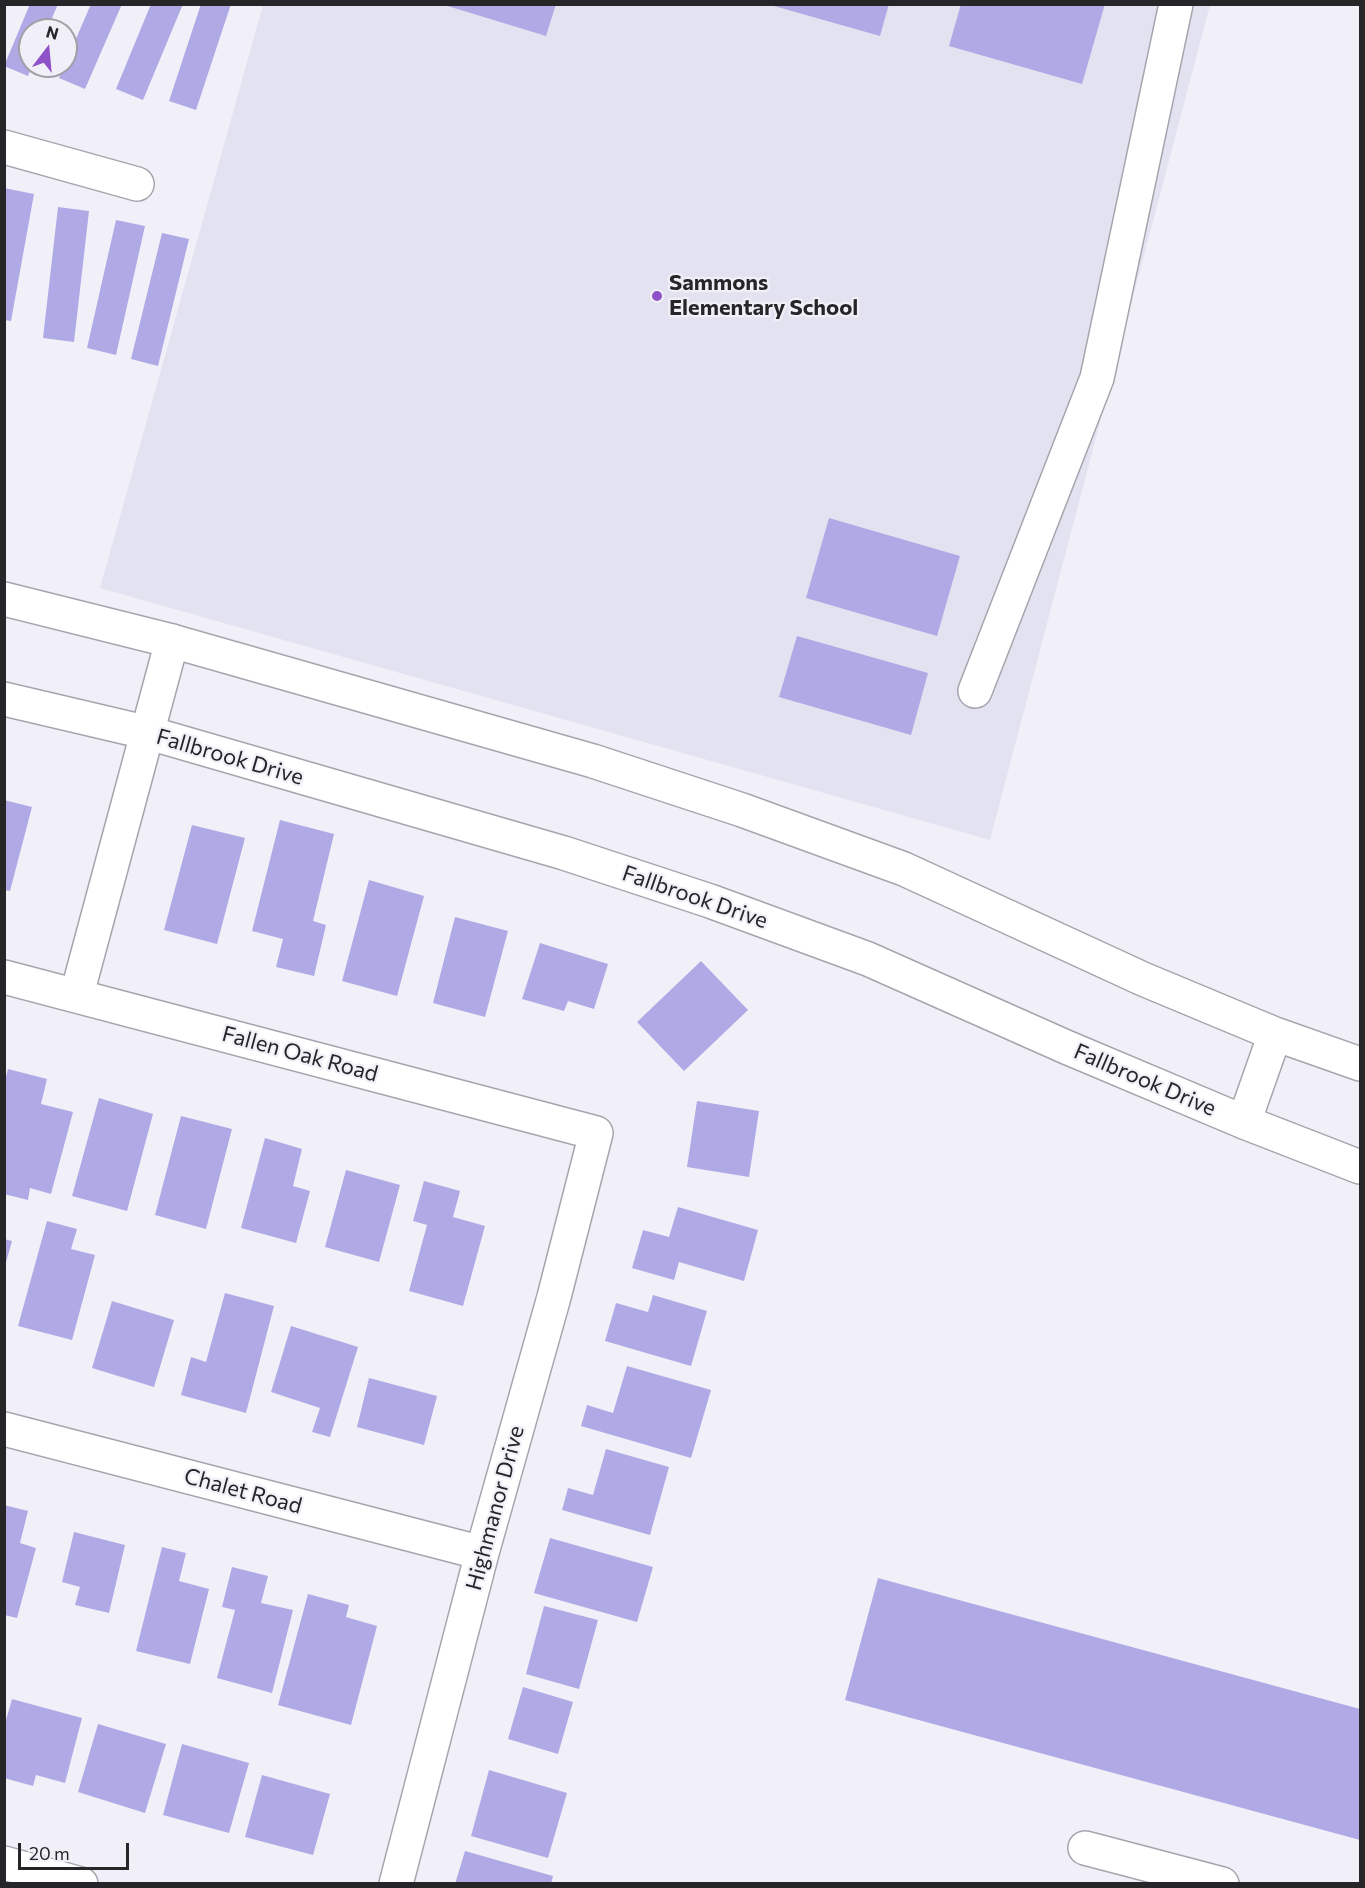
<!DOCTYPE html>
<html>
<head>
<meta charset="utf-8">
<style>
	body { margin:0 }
	#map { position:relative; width:1365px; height:1888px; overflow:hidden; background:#f1f0f8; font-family:Commissioner,sans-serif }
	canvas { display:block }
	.frame { position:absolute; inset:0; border:6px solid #262629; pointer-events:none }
	.north { position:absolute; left:18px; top:18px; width:60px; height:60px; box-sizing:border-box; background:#f1f0f8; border:2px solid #a09fa5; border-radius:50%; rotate:16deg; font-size:16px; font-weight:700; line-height:24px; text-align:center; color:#262629 }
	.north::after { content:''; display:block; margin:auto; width:21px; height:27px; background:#9052c8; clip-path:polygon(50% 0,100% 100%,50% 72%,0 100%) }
	.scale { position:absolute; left:18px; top:1843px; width:111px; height:27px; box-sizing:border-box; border:3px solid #262629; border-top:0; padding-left:8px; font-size:18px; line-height:21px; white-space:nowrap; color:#262629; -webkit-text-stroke:4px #f1f0f8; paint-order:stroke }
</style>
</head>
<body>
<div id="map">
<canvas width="1365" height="1888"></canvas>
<div class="frame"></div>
<div class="north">N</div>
<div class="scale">20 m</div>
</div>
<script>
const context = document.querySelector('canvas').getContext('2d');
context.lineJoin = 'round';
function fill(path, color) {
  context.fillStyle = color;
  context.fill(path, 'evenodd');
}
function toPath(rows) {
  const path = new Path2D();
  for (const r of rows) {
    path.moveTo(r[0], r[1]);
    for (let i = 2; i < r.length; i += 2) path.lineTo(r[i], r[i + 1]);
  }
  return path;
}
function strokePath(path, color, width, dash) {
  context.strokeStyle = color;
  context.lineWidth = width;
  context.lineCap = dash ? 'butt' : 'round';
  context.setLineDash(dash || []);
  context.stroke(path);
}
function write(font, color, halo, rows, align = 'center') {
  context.font = font + ' Commissioner,sans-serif';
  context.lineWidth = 4.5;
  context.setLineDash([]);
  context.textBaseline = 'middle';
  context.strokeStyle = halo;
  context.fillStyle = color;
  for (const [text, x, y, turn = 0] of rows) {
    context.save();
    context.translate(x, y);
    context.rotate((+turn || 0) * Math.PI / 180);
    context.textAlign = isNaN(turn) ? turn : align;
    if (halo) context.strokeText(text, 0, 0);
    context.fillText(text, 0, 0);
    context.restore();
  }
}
fill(toPath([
	[263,5,1210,5,990,840,100,588]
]), '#e3e2f1');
fill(toPath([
	[30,4,58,4,47,30,30,30,30,66,32,66,28,76,4,66],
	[91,4,122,4,85,89,59,78],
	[151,4,183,4,143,100,116,89],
	[201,4,231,4,196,110,169,101],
	[441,4,556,4,546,36],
	[767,4,889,4,880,36],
	[961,4,1105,4,1082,84,949,46],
	[4,188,34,194,11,321,4,320],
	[58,207,89,211,74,342,43,338],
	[116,220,145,226,116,355,87,348],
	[162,233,189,239,158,366,131,359],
	[829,518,960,556,937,636,806,598],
	[797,636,928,673,911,735,779,697],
	[4,800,32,807,10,891,4,890],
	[280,820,334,834,313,921,326,925,314,976,276,967,283,939,252,931],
	[192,825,245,838,217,944,164,930],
	[369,880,424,896,397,996,342,981],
	[455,917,508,931,485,1017,433,1003],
	[540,943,608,964,594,1009,568,1001,564,1011,522,999],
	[701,961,748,1010,684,1071,637,1022],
	[8,1069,47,1079,41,1104,73,1112,51,1194,30,1188,28,1200,4,1194,4,1084],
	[99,1098,153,1114,127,1211,72,1196],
	[697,1101,759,1111,749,1177,687,1167],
	[181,1116,232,1129,206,1229,155,1215],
	[265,1138,302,1149,293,1186,310,1191,296,1243,241,1228],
	[346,1170,400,1185,379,1262,325,1247],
	[424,1181,460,1191,453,1217,485,1226,463,1306,409,1291,427,1225,413,1221],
	[678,1207,758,1230,744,1281,679,1262,674,1280,632,1268,643,1230,669,1237],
	[47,1221,77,1229,71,1249,95,1255,72,1340,18,1326],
	[4,1239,12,1241,5,1266,4,1266],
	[225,1293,274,1306,246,1413,181,1395,191,1357,206,1362],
	[653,1295,707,1311,691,1366,605,1341,616,1303,648,1312],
	[112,1301,174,1320,154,1387,92,1368],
	[291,1326,358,1347,330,1437,312,1432,320,1408,271,1392],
	[627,1366,711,1390,691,1458,581,1426,587,1405,613,1413],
	[369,1378,437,1396,424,1445,357,1427],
	[606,1449,669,1467,650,1535,562,1510,568,1488,593,1495],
	[4,1505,28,1511,20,1543,36,1548,17,1618,4,1615],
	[74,1532,125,1545,109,1613,75,1605,80,1587,62,1582],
	[550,1538,653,1567,637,1622,534,1593],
	[162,1547,186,1553,179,1581,209,1589,190,1664,136,1651],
	[232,1567,268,1576,261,1603,293,1610,272,1693,217,1678,235,1610,222,1607],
	[878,1578,1360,1709,1360,1840,845,1700],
	[308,1594,349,1605,346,1617,377,1626,351,1725,278,1705],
	[544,1606,598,1620,579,1689,526,1674],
	[523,1687,573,1702,558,1754,508,1739],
	[12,1699,82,1718,65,1783,36,1775,33,1786,4,1778,4,1727],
	[98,1724,166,1744,145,1813,78,1792],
	[182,1744,249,1763,229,1833,163,1815],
	[489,1770,567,1793,548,1858,471,1836],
	[262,1775,330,1794,313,1855,245,1837],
	[465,1851,553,1876,551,1884,455,1884]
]), '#afaae5');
const minor = toPath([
	[4,147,137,184],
	[975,691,1097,378,1176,4],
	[4,977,596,1133,554,1297,482,1553,396,1884],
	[77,994,172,641],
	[4,1429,482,1553],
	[1085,1848,1222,1884],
	[4,1863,81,1884]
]);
const major = toPath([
	[4,599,172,641,593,761,742,810,904,869,1143,979,1275,1034,1360,1064],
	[4,699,149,733,564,853,710,901,868,959,1066,1047,1244,1122,1360,1167],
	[1244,1122,1275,1034]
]);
strokePath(minor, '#a5a5ad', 36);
strokePath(major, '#a5a5ad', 36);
strokePath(minor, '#fff', 33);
strokePath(major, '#fff', 33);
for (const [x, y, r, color] of [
	[657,296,6,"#9052c8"]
]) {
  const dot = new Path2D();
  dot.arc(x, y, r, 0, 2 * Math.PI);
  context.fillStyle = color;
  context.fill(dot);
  strokePath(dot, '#f1f0f8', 2);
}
write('bold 22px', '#262629', '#f1f0f8', [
	["Sammons",669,283],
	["Elementary School",669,308]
], 'left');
write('22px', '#262629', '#f1f0f8', [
	["Fallbrook Drive",230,757,16],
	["Fallbrook Drive",695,897,19],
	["Fallen Oak Road",300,1054,15],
	["Fallbrook Drive",1145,1080,23],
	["Chalet Road",243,1491,15],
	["Highmanor Drive",495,1508,-75]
]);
</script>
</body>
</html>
